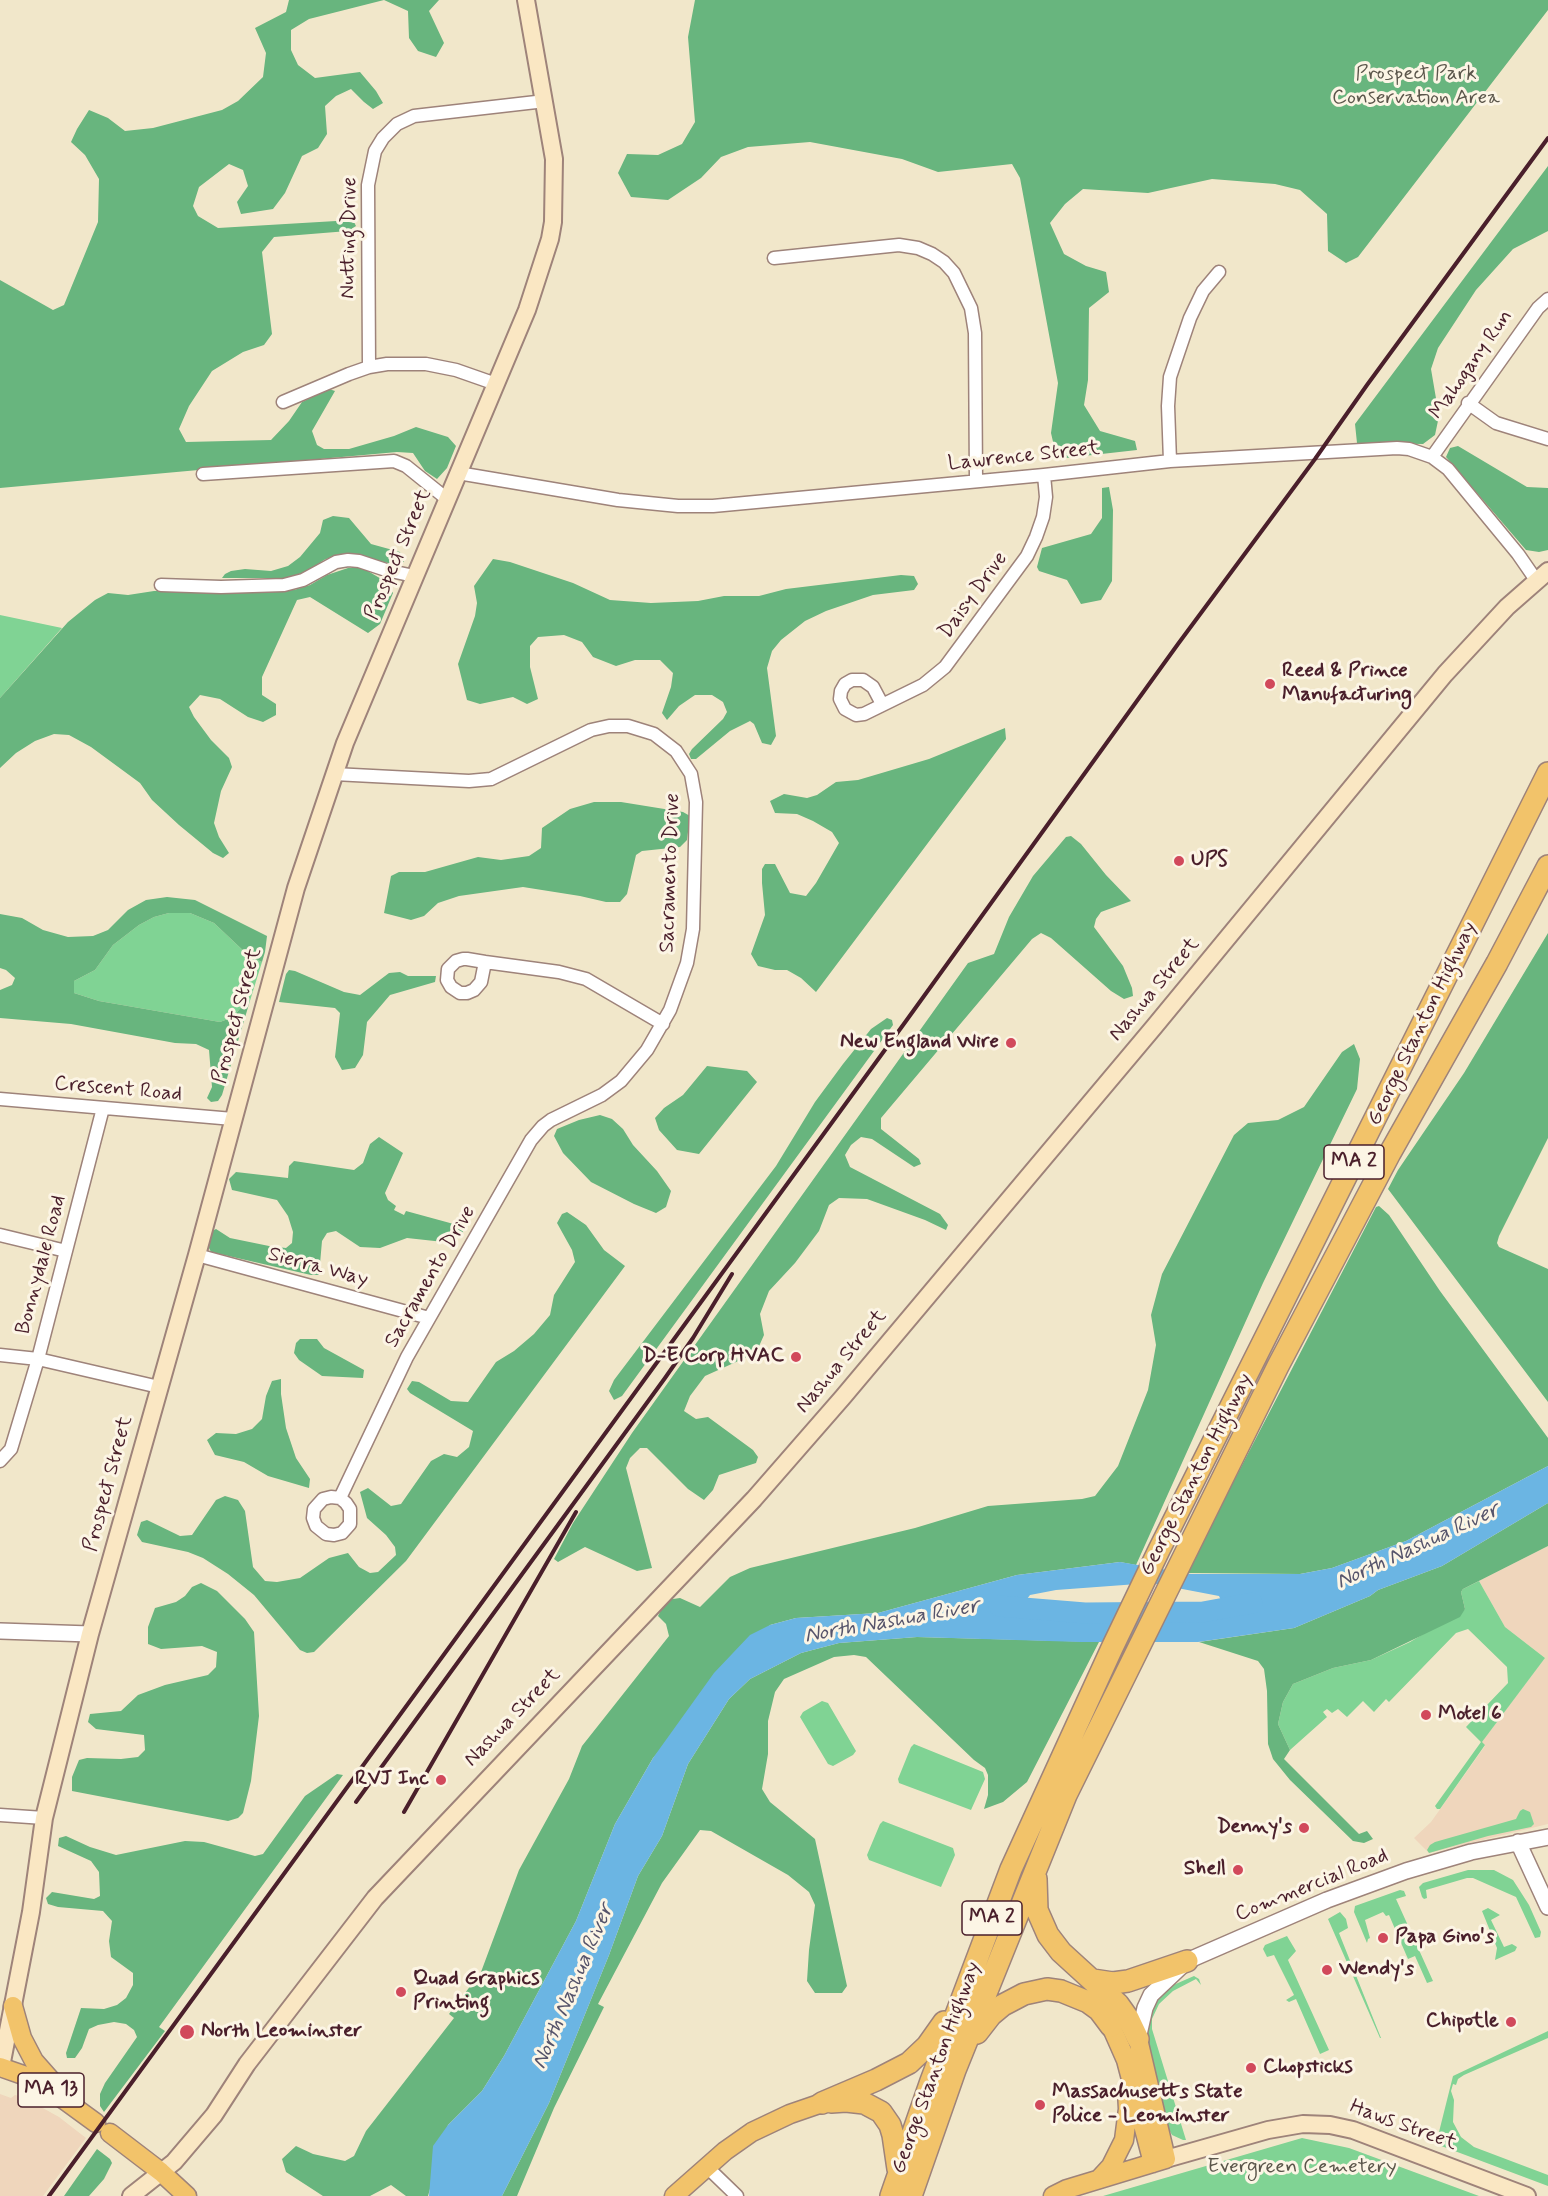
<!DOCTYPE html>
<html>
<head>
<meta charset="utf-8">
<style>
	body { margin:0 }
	canvas { display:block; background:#f1e7ca }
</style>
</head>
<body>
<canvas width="1548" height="2196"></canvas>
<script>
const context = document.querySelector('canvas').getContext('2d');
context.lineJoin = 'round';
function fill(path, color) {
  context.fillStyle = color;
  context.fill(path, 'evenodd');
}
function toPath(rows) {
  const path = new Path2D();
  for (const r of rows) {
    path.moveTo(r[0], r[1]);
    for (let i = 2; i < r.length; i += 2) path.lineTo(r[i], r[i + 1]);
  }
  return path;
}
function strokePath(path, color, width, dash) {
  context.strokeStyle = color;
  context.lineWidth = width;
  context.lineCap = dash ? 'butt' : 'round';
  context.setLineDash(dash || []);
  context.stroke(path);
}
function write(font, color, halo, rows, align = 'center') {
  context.font = font + ' Mynerve,sans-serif';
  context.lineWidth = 6;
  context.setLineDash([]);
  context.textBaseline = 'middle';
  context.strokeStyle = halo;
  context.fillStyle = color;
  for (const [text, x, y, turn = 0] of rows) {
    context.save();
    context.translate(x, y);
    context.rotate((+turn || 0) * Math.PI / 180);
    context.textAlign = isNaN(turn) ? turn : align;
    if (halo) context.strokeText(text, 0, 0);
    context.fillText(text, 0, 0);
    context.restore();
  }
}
fill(toPath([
	[1548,1546,1548,1824,1429,1853,1414,1838,1431,1822,1485,1746,1482,1742,1545,1658,1505,1627,1479,1581],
	[0,2094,11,2098,15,2095,23,2097,59,2117,86,2138,43,2196,0,2196]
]), '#efd6bc');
fill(toPath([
	[0,615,62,628,0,698],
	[169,913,190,913,214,923,249,956,262,962,249,1004,243,1005,233,1017,220,1022,99,1001,74,993,74,981,95,970,113,945,139,925,154,917],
	[1479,1581,1505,1627,1545,1658,1482,1742,1485,1745,1440,1809,1437,1809,1435,1806,1481,1742,1466,1727,1508,1683,1507,1667,1468,1629,1456,1633,1389,1702,1386,1699,1374,1712,1363,1701,1347,1717,1338,1709,1332,1713,1327,1709,1323,1712,1327,1717,1290,1750,1278,1724,1283,1702,1293,1684,1333,1668,1371,1660,1410,1642,1465,1609,1461,1592,1463,1589],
	[822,1701,828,1703,856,1751,853,1755,833,1766,828,1764,800,1717,803,1712],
	[914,1744,983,1772,985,1779,971,1810,899,1783,898,1779,911,1747],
	[1523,1809,1530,1812,1534,1824,1531,1827,1488,1836,1429,1853,1427,1850,1430,1845,1435,1842,1516,1819,1520,1811],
	[883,1821,953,1848,955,1855,941,1887,869,1860,867,1855,880,1824],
	[1468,1870,1494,1870,1513,1880,1529,1905,1541,1932,1540,1937,1535,1938,1516,1897,1473,1878,1467,1878,1426,1890,1427,1898,1424,1899,1422,1897,1419,1887,1423,1883],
	[1400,1890,1404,1891,1406,1896,1396,1899,1433,1981,1427,1983,1415,1956,1408,1959,1389,1915,1386,1916,1383,1912,1365,1920,1370,1938,1368,1939,1367,1943,1354,1912,1355,1906],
	[1488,1908,1500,1915,1491,1920,1504,1947,1512,1944,1517,1947,1515,1951,1495,1960,1497,1948,1482,1911],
	[1340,1912,1346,1919,1348,1928,1339,1933,1381,2038,1380,2038,1328,1919],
	[1287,1936,1296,1951,1288,1960,1329,2050,1320,2054,1296,1999,1289,2002,1286,2000,1294,1995,1274,1955,1267,1957,1263,1949,1265,1945],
	[1194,1976,1199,1979,1201,1985,1196,1979,1173,1991,1159,2004,1152,2019,1152,2029,1186,2140,1183,2140,1172,2135,1167,2126,1149,2048,1148,2030,1150,2014,1161,1995,1171,1986],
	[1548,2031,1548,2038,1464,2075,1458,2079,1456,2085,1453,2084,1451,2091,1454,2100,1453,2122,1461,2137,1474,2147,1548,2175,1548,2186,1436,2144,1453,2076],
	[1302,2138,1349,2148,1479,2196,1103,2196]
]), '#80d394');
fill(toPath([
	[289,0,439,0,429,11,444,43,436,57,418,51,409,38,408,11,384,0,309,19,291,30,291,50,298,65,315,78,360,72,376,91,383,103,373,109,364,102,351,89,336,96,325,106,327,134,318,148,302,156,285,193,273,209,241,214,237,202,248,186,243,170,229,164,199,187,193,206,198,216,218,228,353,220,356,226,348,231,274,237,262,252,272,334,264,345,243,352,212,371,189,406,179,429,186,442,271,440,289,421,302,402,329,389,335,391,312,431,317,445,324,449,349,449,394,436,416,427,448,437,456,446,447,468,437,479,425,471,413,453,397,452,0,488,0,280,53,310,64,305,98,222,99,179,85,155,71,142,77,129,89,110,108,118,125,131,153,128,222,110,238,101,263,77,266,53,255,28,286,12],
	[695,0,1548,0,1548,10,1358,257,1346,263,1328,251,1327,214,1300,190,1275,184,1212,179,1148,193,1083,189,1065,204,1050,223,1064,254,1086,266,1106,272,1109,292,1089,308,1088,380,1084,405,1100,431,1135,441,1137,450,1057,459,1051,433,1058,383,1020,178,1012,164,938,172,902,159,810,142,748,147,721,157,701,178,668,200,631,197,618,173,627,154,658,155,682,144,695,122,688,37],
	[1548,166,1548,231,1513,249,1476,290,1438,348,1431,369,1439,416,1435,435,1423,444,1357,443,1355,424],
	[1458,446,1527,487,1548,488,1548,550,1539,552,1526,550,1446,457,1450,448],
	[1109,487,1113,510,1112,581,1101,600,1081,604,1067,580,1039,571,1037,567,1042,548,1091,534,1102,518,1102,488],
	[333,516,349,518,371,544,400,552,404,562,392,564,358,556,336,555,324,560,308,571,286,578,222,578,225,574,231,571,245,569,271,571,288,566,300,557,320,533,323,520],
	[493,559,510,562,573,583,610,600,651,603,698,601,724,596,759,596,786,589,901,575,914,576,918,584,914,590,873,595,826,611,805,621,781,640,772,651,767,668,776,736,771,745,762,743,754,724,750,721,730,731,696,759,691,759,689,754,692,749,723,719,727,712,723,702,712,695,695,695,679,706,667,720,662,713,671,687,673,673,660,660,635,660,616,666,593,657,582,642,564,635,538,637,530,646,530,667,538,699,527,704,513,697,480,704,467,700,458,664,475,616,477,603,474,586],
	[361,567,383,580,393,593,380,624,368,633,310,597,297,600,262,677,262,695,276,704,276,715,263,722,248,717,220,699,200,695,189,707,194,717,211,740,229,758,232,767,221,791,214,823,219,837,229,853,223,858,213,853,179,825,152,800,140,783,91,747,69,735,54,734,35,741,16,753,0,768,0,698,68,622,95,600,108,593,128,595,154,591,294,590,310,585,327,575,348,568],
	[1005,728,1006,739,816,992,801,978,787,970,775,970,758,966,751,954,765,915,762,883,762,869,765,864,775,864,790,893,806,896,816,883,839,843,832,832,813,821,797,814,775,813,770,801,784,794,807,798,817,795,836,782,858,780,929,759],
	[594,802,621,802,683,812,690,816,687,840,680,847,642,851,636,855,627,894,620,902,606,902,580,896,523,887,459,896,438,903,424,916,411,920,384,913,391,876,399,872,425,872,478,857,501,860,529,856,541,848,542,828,570,809],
	[1071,836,1081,844,1106,875,1131,901,1101,912,1096,919,1094,927,1123,966,1132,988,1133,996,1124,999,1111,991,1051,938,1041,933,1032,939,881,1118,881,1129,919,1159,921,1164,914,1167,872,1139,861,1137,851,1145,845,1155,850,1167,940,1214,948,1225,946,1230,925,1220,867,1199,839,1198,829,1205,819,1231,795,1263,769,1291,760,1314,764,1335,756,1353,705,1376,690,1396,684,1411,696,1419,708,1417,753,1450,758,1457,756,1463,719,1475,713,1490,704,1500,688,1489,647,1448,640,1448,630,1458,626,1468,652,1568,637,1571,585,1547,558,1562,554,1559,573,1523,632,1433,968,963,994,954,1009,917,1033,876,1066,837],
	[167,897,195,900,267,936,265,952,262,962,249,956,214,923,190,913,169,913,154,917,139,925,113,945,95,970,74,981,74,993,99,1001,220,1022,233,1017,243,1005,249,1004,222,1095,218,1101,211,1102,207,1098,212,1087,209,1050,196,1044,175,1043,71,1024,0,1018,0,990,12,985,15,978,6,970,0,968,0,914,22,918,43,930,68,937,93,936,108,930,128,910,146,900],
	[1548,933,1548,1138,1499,1236,1497,1243,1499,1247,1548,1269,1548,1402,1388,1189,1398,1170,1464,1073],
	[289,970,295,971,344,992,360,995,389,973,400,972,408,976,436,976,435,982,390,995,367,1022,363,1055,355,1068,342,1070,335,1057,340,1013,335,1008,279,1002,286,974],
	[887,1018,892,1020,893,1025,622,1396,614,1400,609,1391,614,1380,776,1166,815,1102,843,1064,871,1029],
	[1354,1044,1360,1059,1357,1089,1263,1283,1136,1565,1120,1562,1017,1575,878,1613,796,1618,770,1625,653,1758,615,1824,576,1921,504,2056,482,2091,448,2125,428,2196,406,2196,391,2185,370,2196,323,2196,286,2172,282,2159,296,2146,313,2154,345,2161,354,2156,366,2131,454,2018,449,2014,481,1972,519,1870,569,1779,582,1746,669,1636,666,1624,658,1616,666,1600,680,1598,700,1607,730,1577,750,1568,915,1528,988,1506,1082,1499,1095,1496,1118,1466,1148,1390,1156,1345,1151,1315,1162,1274,1234,1135,1248,1123,1278,1120,1304,1107,1342,1052],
	[707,1066,747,1071,757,1082,699,1154,677,1150,659,1130,655,1118,664,1108,683,1095],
	[600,1115,612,1119,623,1129,633,1145,657,1171,671,1191,666,1207,656,1213,634,1204,591,1182,563,1153,554,1136,557,1129,579,1120],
	[379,1137,403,1153,385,1193,388,1200,396,1206,394,1210,404,1215,406,1211,461,1226,463,1232,453,1243,407,1238,380,1248,360,1247,336,1231,327,1233,322,1241,319,1275,311,1275,211,1252,209,1248,209,1243,212,1231,216,1229,230,1238,269,1246,286,1248,292,1243,293,1232,288,1216,277,1200,232,1190,229,1179,236,1172,288,1178,289,1166,294,1161,354,1170,363,1163,370,1144],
	[1379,1206,1389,1215,1440,1291,1548,1438,1548,1466,1406,1541,1332,1568,1300,1574,1186,1573,1376,1207],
	[567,1212,586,1225,604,1250,625,1266,406,1561,314,1652,307,1653,300,1650,254,1595,228,1574,203,1558,188,1552,142,1542,137,1535,141,1522,147,1520,180,1536,192,1535,216,1500,225,1496,238,1500,245,1511,253,1567,265,1581,277,1582,300,1578,329,1558,348,1553,359,1567,370,1573,378,1572,396,1555,395,1547,386,1535,367,1518,360,1492,368,1488,391,1506,401,1504,431,1461,444,1454,457,1457,469,1447,473,1431,410,1393,407,1389,412,1381,419,1382,451,1401,468,1402,496,1362,514,1351,534,1334,550,1315,554,1295,575,1262,572,1250,557,1223,562,1214],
	[300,1339,317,1339,324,1348,364,1370,363,1378,322,1376,299,1360,294,1353,296,1343],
	[281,1379,281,1394,286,1428,296,1458,310,1479,309,1488,268,1476,244,1462,215,1455,207,1440,216,1433,236,1434,252,1429,262,1419,266,1396,272,1381],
	[1548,1503,1548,1546,1463,1589,1461,1592,1465,1609,1460,1617,1371,1660,1333,1668,1293,1684,1283,1702,1278,1724,1290,1750,1284,1759,1359,1834,1367,1831,1373,1839,1364,1843,1353,1841,1290,1780,1273,1759,1268,1744,1267,1691,1264,1669,1258,1661,1199,1642,1294,1628,1370,1596,1378,1590,1442,1566],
	[201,1583,217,1591,245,1619,254,1632,259,1716,251,1781,243,1813,238,1818,228,1821,72,1791,72,1777,79,1760,87,1758,121,1759,138,1757,145,1750,144,1735,96,1729,88,1722,90,1714,121,1711,138,1695,165,1685,208,1675,216,1667,217,1652,202,1646,161,1649,148,1644,148,1627,155,1608,176,1602,185,1596,192,1587],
	[917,1637,1099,1642,1027,1782,1003,1802,984,1809,988,1795,988,1775,985,1768,974,1760,866,1657,854,1655,834,1657,784,1679,775,1692,768,1721,768,1754,762,1789,770,1802,815,1839,847,1986,842,1993,815,1993,807,1981,809,1950,815,1905,809,1892,788,1875,711,1831,700,1830,662,1883,598,2004,604,2007,603,2009,554,2108,517,2196,502,2196,549,2103,609,1955,638,1876,662,1836,688,1764,729,1699,750,1679,801,1653,839,1643],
	[337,1774,343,1775,159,2027,165,2031,104,2112,100,2106,100,2094,105,2083,137,2037,134,2030,126,2024,114,2022,98,2025,89,2029,82,2048,75,2058,67,2058,66,2053,81,2008,104,2009,117,2005,126,1998,133,1985,133,1973,111,1957,109,1941,112,1921,103,1911,58,1907,48,1904,46,1898,52,1892,94,1899,100,1896,99,1872,91,1861,58,1846,59,1838,66,1836,90,1847,116,1855,185,1841,204,1842,255,1856,263,1854,305,1796],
	[97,2149,110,2159,112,2163,104,2179,89,2196,64,2196]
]), '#68b57e');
fill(toPath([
	[1548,1466,1548,1503,1442,1566,1378,1590,1370,1596,1294,1628,1198,1642,1081,1642,917,1637,839,1643,801,1653,750,1679,729,1699,688,1764,662,1836,638,1876,609,1955,549,2103,502,2196,429,2196,433,2146,448,2125,482,2091,504,2056,576,1921,615,1824,653,1758,714,1673,750,1635,770,1625,796,1618,878,1613,1017,1575,1120,1562,1191,1574,1300,1574,1332,1568,1406,1541],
	[1151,1583,1219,1596,1226,1611,1203,1616,1135,1622,1041,1618,1030,1614,1023,1604,1030,1595,1056,1590]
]), '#6bb5e3');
strokePath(toPath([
	[999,1606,1085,1613,1203,1612,1252,1603]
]), '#6bb5e3', 21);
const minor = toPath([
	[774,258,899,245,918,248,932,254,944,262,954,273,971,308,975,333,976,481],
	[369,367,368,185,375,151,383,138,397,124,414,116,545,101],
	[283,402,349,374,369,367,387,364,426,364,456,370,496,384],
	[1468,403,1496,423,1548,439],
	[1432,457,1538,308,1548,299],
	[1170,461,1168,406,1170,377,1190,318,1203,291,1219,272],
	[458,473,618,500,678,506,713,506,1044,475,1170,461,1397,448,1409,449,1432,457,1448,469,1518,554,1536,580],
	[203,474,394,461,406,466,447,499],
	[161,585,221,587,284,585,303,580,336,562,348,560,359,561,386,570,414,576],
	[882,704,873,687,863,680,852,680,845,684,841,691,840,699,845,709,856,715,864,714,923,685,945,667,1027,556,1036,537,1043,517,1046,497,1044,475],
	[334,774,469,781,491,779,591,730,609,726,628,726,654,734,676,751,691,774,696,802,693,929,687,963,670,1010,647,1050,621,1081,602,1095,551,1120,543,1126,531,1140,407,1357,340,1498,331,1497,323,1499,314,1509,313,1518,316,1526,326,1534,334,1535,342,1533,350,1524,350,1509,346,1503,340,1498],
	[485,962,481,982,474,990,467,993,460,993,451,987,447,980,448,969,456,961,463,959,467,959,485,962,559,972,586,979,663,1024],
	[0,1099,233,1119],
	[0,1235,66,1251],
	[197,1255,429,1318],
	[0,1355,38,1359,159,1387],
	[0,1461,11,1449,38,1359,103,1108],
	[0,1815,44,1818],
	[707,2167,737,2196]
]);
const tertiary = toPath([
	[0,1631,90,1634],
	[1518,1842,1548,1907],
	[1138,2039,1145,2008,1151,1995,1187,1961,1327,1900,1406,1871,1471,1852,1548,1837]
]);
const secondary = toPath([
	[1,2067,31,1912,44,1818,90,1634,197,1255,296,888,345,743,527,310,550,239,553,222,554,159,526,0],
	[1166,2159,1268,2130,1303,2124,1330,2125,1353,2130,1527,2196],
	[131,2196,174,2162,214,2115,247,2064,375,1898,754,1499,843,1397,1154,1027,1445,674,1507,607,1548,571]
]);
const primary = toPath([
	[13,2006,22,2038,34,2061,72,2104],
	[1111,2026,1126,2060,1153,2163],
	[0,2067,26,2076,48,2088,96,2123],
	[110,2133,161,2172,187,2196],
	[1099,2179,1111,2166,1124,2140,1128,2109,1127,2091],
	[674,2196,725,2151,752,2132,790,2114,822,2103],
	[1053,2196,1067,2189,1166,2159,1138,2039]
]);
const motorway = toPath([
	[1036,1879,1037,1910,1048,1935,1061,1952,1118,2004,1128,2018,1138,2039],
	[1093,1980,1113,1983,1128,1981,1187,1961],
	[977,2033,991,2015,1003,2005,1024,1994,1047,1989,1061,1991,1088,2002,1099,2010,1111,2026],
	[831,2102,846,2101,864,2103,881,2112,890,2125,893,2135,898,2169],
	[822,2103,876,2080,909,2063,927,2046,944,2022],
	[891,2196,931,2081,1011,1869,1112,1648,1159,1550,1548,773],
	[911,2196,955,2070,1066,1795,1278,1366,1390,1153,1497,963,1548,866]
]);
strokePath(minor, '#9e837a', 15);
strokePath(tertiary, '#9e837a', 18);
strokePath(secondary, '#9e837a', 20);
strokePath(primary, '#9e837a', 21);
strokePath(motorway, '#9e837a', 24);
strokePath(minor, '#fff', 12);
strokePath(tertiary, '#fff', 15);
strokePath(secondary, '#fae7c3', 16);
strokePath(primary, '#f2c36a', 18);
strokePath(motorway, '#f2c36a', 21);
strokePath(toPath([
	[356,1802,665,1378,693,1338,732,1274],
	[404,1812,576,1512],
	[49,2196,906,1021,1178,644,1315,459,1367,385,1548,138]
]), '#4a1f2b', 4);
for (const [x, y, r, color] of [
	[1270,684,6,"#d1495b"],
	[1179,861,6,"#d1495b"],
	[1011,1043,6,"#d1495b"],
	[796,1357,6,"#d1495b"],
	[1426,1715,6,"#d1495b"],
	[441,1780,6,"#d1495b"],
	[1304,1828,6,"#d1495b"],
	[1238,1870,6,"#d1495b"],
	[1383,1938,6,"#d1495b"],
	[1327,1970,6,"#d1495b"],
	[401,1992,6,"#d1495b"],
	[1511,2022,6,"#d1495b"],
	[187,2032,8,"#d1495b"],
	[1251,2068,6,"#d1495b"],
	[1040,2105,6,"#d1495b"]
]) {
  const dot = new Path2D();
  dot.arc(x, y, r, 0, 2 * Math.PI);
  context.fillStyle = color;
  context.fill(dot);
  strokePath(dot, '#fcf5e5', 2);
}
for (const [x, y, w] of [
	[1354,1162,60],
	[992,1918,60],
	[51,2090,66]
]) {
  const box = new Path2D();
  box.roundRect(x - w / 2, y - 17, w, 34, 4.5);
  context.fillStyle = '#fcf5e5';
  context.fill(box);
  strokePath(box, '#4a1f2b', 1.5);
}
write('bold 20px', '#4a1f2b', null, [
	["MA 2",1354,1162],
	["MA 2",992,1918],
	["MA 13",51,2090]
]);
write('21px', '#5a554a', '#fcf5e5', [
	["Prospect Park",1416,75],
	["Conservation Area",1416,99],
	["Evergreen Cemetery",1302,2168]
]);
write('21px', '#4a1f2b', '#fcf5e5', [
	["Nutting Drive",350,238,-89],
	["Mahogany Run",1472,365,-55],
	["Lawrence Street",1024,457,-6],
	["Prospect Street",399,555,-67],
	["Daisy Drive",974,596,-54],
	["Sacramento Drive",671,873,-88],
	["Nashua Street",1155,990,-50],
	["Prospect Street",238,1016,-75],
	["George Stanton Highway",1423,1024,-64],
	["Crescent Road",118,1090,5],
	["Bonnydale Road",42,1265,-75],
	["Sierra Way",318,1268,15],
	["Sacramento Drive",431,1277,-60],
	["Nashua Street",842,1362,-50],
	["George Stanton Highway",1197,1475,-63],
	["Prospect Street",109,1484,-75],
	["Nashua Street",513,1718,-46],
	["Commercial Road",1312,1886,-22],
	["George Stanton Highway",937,2068,-70],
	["Haws Street",1403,2126,20]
]);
write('bold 21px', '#4a1f2b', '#fcf5e5', [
	["Reed & Prince",1282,672],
	["Manufacturing",1282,696],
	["UPS",1191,861],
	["New England Wire",999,1043,"right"],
	["D-E Corp HVAC",784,1357,"right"],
	["Motel 6",1438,1715],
	["RVJ Inc",429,1780,"right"],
	["Denny's",1292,1828,"right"],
	["Shell",1226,1870,"right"],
	["Papa Gino's",1395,1938],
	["Wendy's",1339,1970],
	["Quad Graphics",413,1980],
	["Printing",413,2004],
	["Chipotle",1499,2022,"right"],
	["North Leominster",201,2032],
	["Chopsticks",1263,2068],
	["Massachusetts State",1052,2093],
	["Police - Leominster",1052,2117]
], 'left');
write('italic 22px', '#56546b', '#fcf5e5', [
	["North Nashua River",1418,1547,-25],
	["North Nashua River",892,1622,-10],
	["North Nashua River",574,1987,-67]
]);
</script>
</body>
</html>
